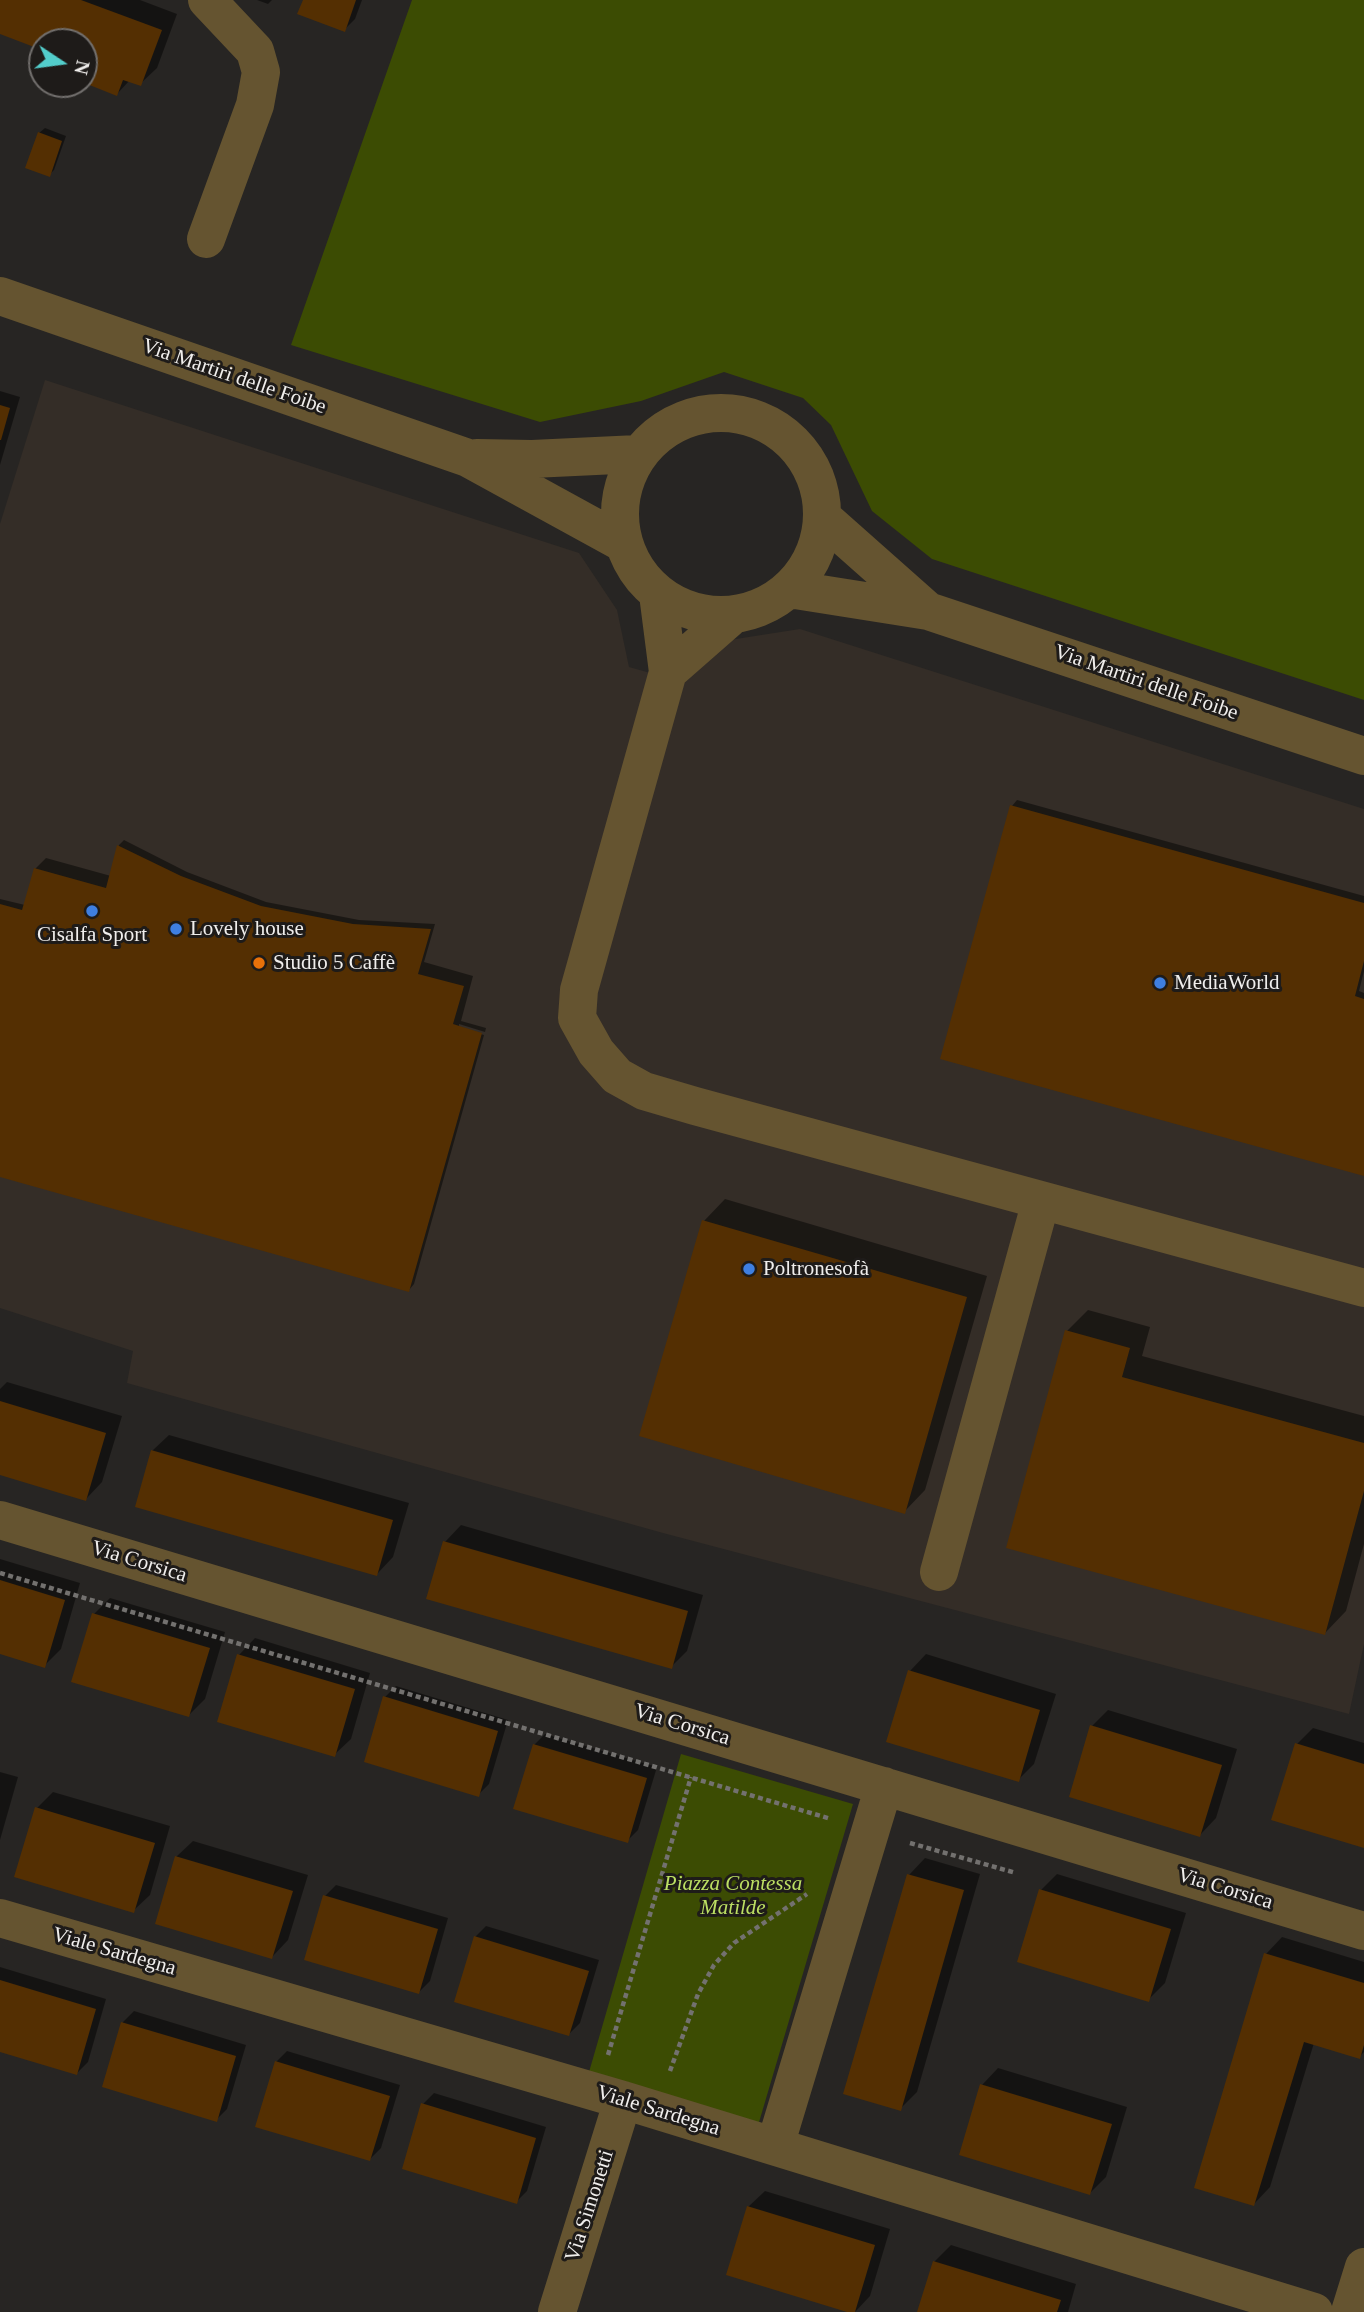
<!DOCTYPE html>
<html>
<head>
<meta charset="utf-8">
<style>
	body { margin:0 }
	#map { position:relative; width:1364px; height:2312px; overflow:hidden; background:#272523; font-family:"Times New Roman",serif }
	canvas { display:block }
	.north { position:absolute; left:28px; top:28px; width:70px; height:70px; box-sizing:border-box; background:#1e1b19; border:2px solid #726f6d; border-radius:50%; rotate:103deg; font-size:19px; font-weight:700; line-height:28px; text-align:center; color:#f0eeec }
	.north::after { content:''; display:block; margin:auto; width:24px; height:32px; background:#53cdcb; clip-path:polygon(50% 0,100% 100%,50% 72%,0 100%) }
</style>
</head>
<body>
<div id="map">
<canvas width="1364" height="2312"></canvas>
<div class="north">N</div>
</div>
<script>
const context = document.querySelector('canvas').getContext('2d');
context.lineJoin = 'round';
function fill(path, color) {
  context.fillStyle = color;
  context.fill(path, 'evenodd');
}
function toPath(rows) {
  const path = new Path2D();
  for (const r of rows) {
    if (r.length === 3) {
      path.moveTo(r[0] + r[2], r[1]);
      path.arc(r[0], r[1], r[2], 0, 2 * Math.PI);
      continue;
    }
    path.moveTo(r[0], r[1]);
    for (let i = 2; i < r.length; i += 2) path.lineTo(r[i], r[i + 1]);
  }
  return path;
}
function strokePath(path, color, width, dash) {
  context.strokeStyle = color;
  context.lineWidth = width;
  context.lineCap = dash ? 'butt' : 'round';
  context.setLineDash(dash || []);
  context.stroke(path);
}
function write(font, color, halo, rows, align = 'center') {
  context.font = font + ' "Times New Roman",serif';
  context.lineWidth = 6;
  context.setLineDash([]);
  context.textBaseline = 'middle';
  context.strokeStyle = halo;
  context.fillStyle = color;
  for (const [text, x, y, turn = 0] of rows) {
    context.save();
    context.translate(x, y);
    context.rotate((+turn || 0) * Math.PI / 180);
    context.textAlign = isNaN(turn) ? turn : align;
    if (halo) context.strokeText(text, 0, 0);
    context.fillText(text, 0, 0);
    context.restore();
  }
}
fill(toPath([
	[45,380,579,553,617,610,629,667,679,681,723,641,800,629,1364,809,1364,1644,1349,1714,663,1533,127,1383,133,1351,0,1308,0,524]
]), '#342d27');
fill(toPath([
	[412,0,1364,0,1364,700,932,559,872,511,831,425,803,398,724,372,641,401,540,422,291,345],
	[681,1754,853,1804,757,2129,587,2079]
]), '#3c4c03');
fill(toPath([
	[0,0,140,0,177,14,157,68,140,84,130,80,117,94,95,67,84,63,84,42,42,42,42,48,0,32],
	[257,0,272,0,268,4],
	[305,0,362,0,355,19,344,30],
	[45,128,66,136,54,170,49,175,39,133],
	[0,391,20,397,0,465],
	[1017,800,1364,896,1364,971,1359,991,1364,993,1364,1174,942,1058,1012,806],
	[124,840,187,872,266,902,359,920,435,924,424,962,473,976,461,1021,486,1028,485,1032,459,1024,459,1028,484,1035,414,1284,409,1290,0,1175,0,899,25,905,35,869,46,858,111,876,119,845],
	[725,1199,987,1276,925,1490,904,1512,704,1221],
	[1088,1310,1150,1327,1142,1356,1364,1416,1364,1544,1346,1611,1325,1633,1067,1331],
	[7,1382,122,1416,102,1482,86,1499,0,1473,0,1389],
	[169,1435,409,1503,393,1557,377,1574,152,1451],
	[461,1525,703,1595,687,1651,671,1667,445,1542],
	[0,1559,80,1583,61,1649,44,1666,0,1652],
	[110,1598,225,1632,205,1699,189,1715,94,1614],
	[255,1638,370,1673,351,1739,334,1755,239,1655],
	[926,1654,1056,1694,1034,1764,1018,1780,910,1671],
	[396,1686,508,1720,489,1784,478,1795,385,1697],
	[1108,1710,1237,1749,1216,1818,1200,1835,1092,1726],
	[1313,1728,1364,1743,1364,1846,1297,1744],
	[545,1734,657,1767,638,1830,627,1841,534,1745],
	[0,1772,18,1777,0,1840],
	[53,1792,170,1826,150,1895,133,1911,37,1808],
	[193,1841,308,1875,288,1940,272,1957,176,1857],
	[925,1858,980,1874,917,2092,900,2109,909,1875],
	[1057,1874,1186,1913,1165,1983,1148,2000,1041,1890],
	[336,1885,448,1918,430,1981,419,1992,325,1896],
	[486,1926,599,1960,580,2023,569,2034,475,1937],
	[1282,1937,1364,1962,1364,2052,1359,2057,1314,2043,1270,2187,1254,2204,1266,1954],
	[0,1967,106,1999,88,2062,77,2073,0,2050],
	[134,2011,246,2045,227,2109,216,2120,104,2086,123,2022],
	[287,2051,400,2085,381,2148,370,2159,276,2062],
	[998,2068,1127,2107,1106,2177,1090,2193,961,2154,982,2085],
	[434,2093,546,2127,527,2191,516,2202,423,2104],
	[765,2191,890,2229,870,2296,855,2312,748,2207],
	[951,2245,1076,2284,1068,2312,919,2312,934,2262]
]), '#0007');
fill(toPath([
	[0,0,81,0,162,30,141,86,123,80,117,96,87,84,93,68,84,65,84,42,42,42,42,50,0,34],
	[303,0,356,0,345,32,297,14],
	[38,132,62,141,50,177,25,168],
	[0,405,10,408,1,440,0,440],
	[1010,805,1364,903,1364,961,1355,996,1364,999,1364,1176,940,1059],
	[117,845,181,876,261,906,353,924,431,929,418,974,464,986,453,1024,482,1033,409,1292,0,1177,0,904,22,910,34,868,106,888],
	[702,1220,967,1297,905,1514,639,1436],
	[1065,1330,1130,1348,1122,1377,1364,1443,1364,1491,1325,1635,1006,1548],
	[0,1401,106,1433,86,1501,0,1475],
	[151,1450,393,1520,377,1576,135,1507],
	[443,1541,688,1611,672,1669,426,1599],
	[0,1580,65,1600,45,1668,0,1654],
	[92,1613,210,1648,189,1717,71,1682],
	[237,1654,355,1689,335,1757,217,1722],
	[908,1670,1040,1710,1019,1782,886,1742],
	[383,1696,498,1731,479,1797,364,1762],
	[1090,1725,1222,1765,1200,1837,1069,1797],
	[1295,1743,1364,1764,1364,1848,1271,1820],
	[533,1744,647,1778,628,1843,513,1809],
	[35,1807,155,1843,134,1913,14,1877],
	[175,1856,293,1891,272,1959,155,1924],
	[907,1874,964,1890,901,2111,843,2094],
	[1039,1889,1171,1929,1149,2002,1017,1962],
	[323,1895,438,1929,419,1994,304,1960],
	[474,1936,589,1971,569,2036,454,2002],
	[1264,1953,1364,1983,1364,2045,1360,2059,1304,2042,1254,2206,1194,2188],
	[0,1980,96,2009,77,2075,0,2052],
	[121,2022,236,2056,217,2122,102,2087],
	[275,2061,390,2096,370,2161,255,2127],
	[980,2084,1112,2124,1090,2195,959,2155],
	[421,2103,536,2138,517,2204,402,2169],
	[747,2206,875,2245,855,2312,847,2312,726,2275],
	[933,2261,1061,2300,1057,2312,917,2312]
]), '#542f02');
strokePath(toPath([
	[0,1573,831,1819],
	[910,1843,1016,1873],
	[608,2055,691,1777],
	[670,2071,698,1994,714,1965,734,1943,807,1894]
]), '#73716f', 4.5, [5, 3.5]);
strokePath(toPath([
	[206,239,255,105,261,72,255,51,207,0],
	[0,296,468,458,623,543],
	[721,514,101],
	[477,458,532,459,638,454],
	[822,517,928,611],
	[789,589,928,611,1364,756],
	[658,594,668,672,733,615],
	[668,672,579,990,577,1018,596,1052,617,1076,644,1091,695,1106,1364,1288],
	[0,1520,1364,1931],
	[939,1572,1041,1201],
	[0,1918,623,2100,1314,2312],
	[775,2146,884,1786],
	[557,2312,623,2100],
	[1350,2312,1364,2267]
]), '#655430', 38);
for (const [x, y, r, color] of [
	[92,911,7,"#3f7fe0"],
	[176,929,7,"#3f7fe0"],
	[259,963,7,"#e8710a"],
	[1160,983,7,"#3f7fe0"],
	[749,1269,7,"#3f7fe0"]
]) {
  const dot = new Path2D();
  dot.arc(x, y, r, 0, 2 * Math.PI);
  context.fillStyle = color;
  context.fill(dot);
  strokePath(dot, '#1e1b19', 2.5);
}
write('21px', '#f0eeec', '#1e1b19', [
	["Via Martiri delle Foibe",234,377,19],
	["Via Martiri delle Foibe",1146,683,19],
	["Via Corsica",139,1562,17],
	["Via Corsica",682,1725,17],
	["Via Corsica",1225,1889,17],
	["Viale Sardegna",114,1952,16],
	["Viale Sardegna",658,2111,17],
	["Via Simonetti",590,2206,-72]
]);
write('21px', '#f0eeec', '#1e1b19', [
	["Lovely house",190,929],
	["Cisalfa Sport",92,935,"center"],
	["Studio 5 Caffè",273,963],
	["MediaWorld",1174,983],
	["Poltronesofà",763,1269]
], 'left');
write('italic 21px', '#bcdf63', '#1e1b19', [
	["Piazza Contessa",733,1884],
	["Matilde",733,1908]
]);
</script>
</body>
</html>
